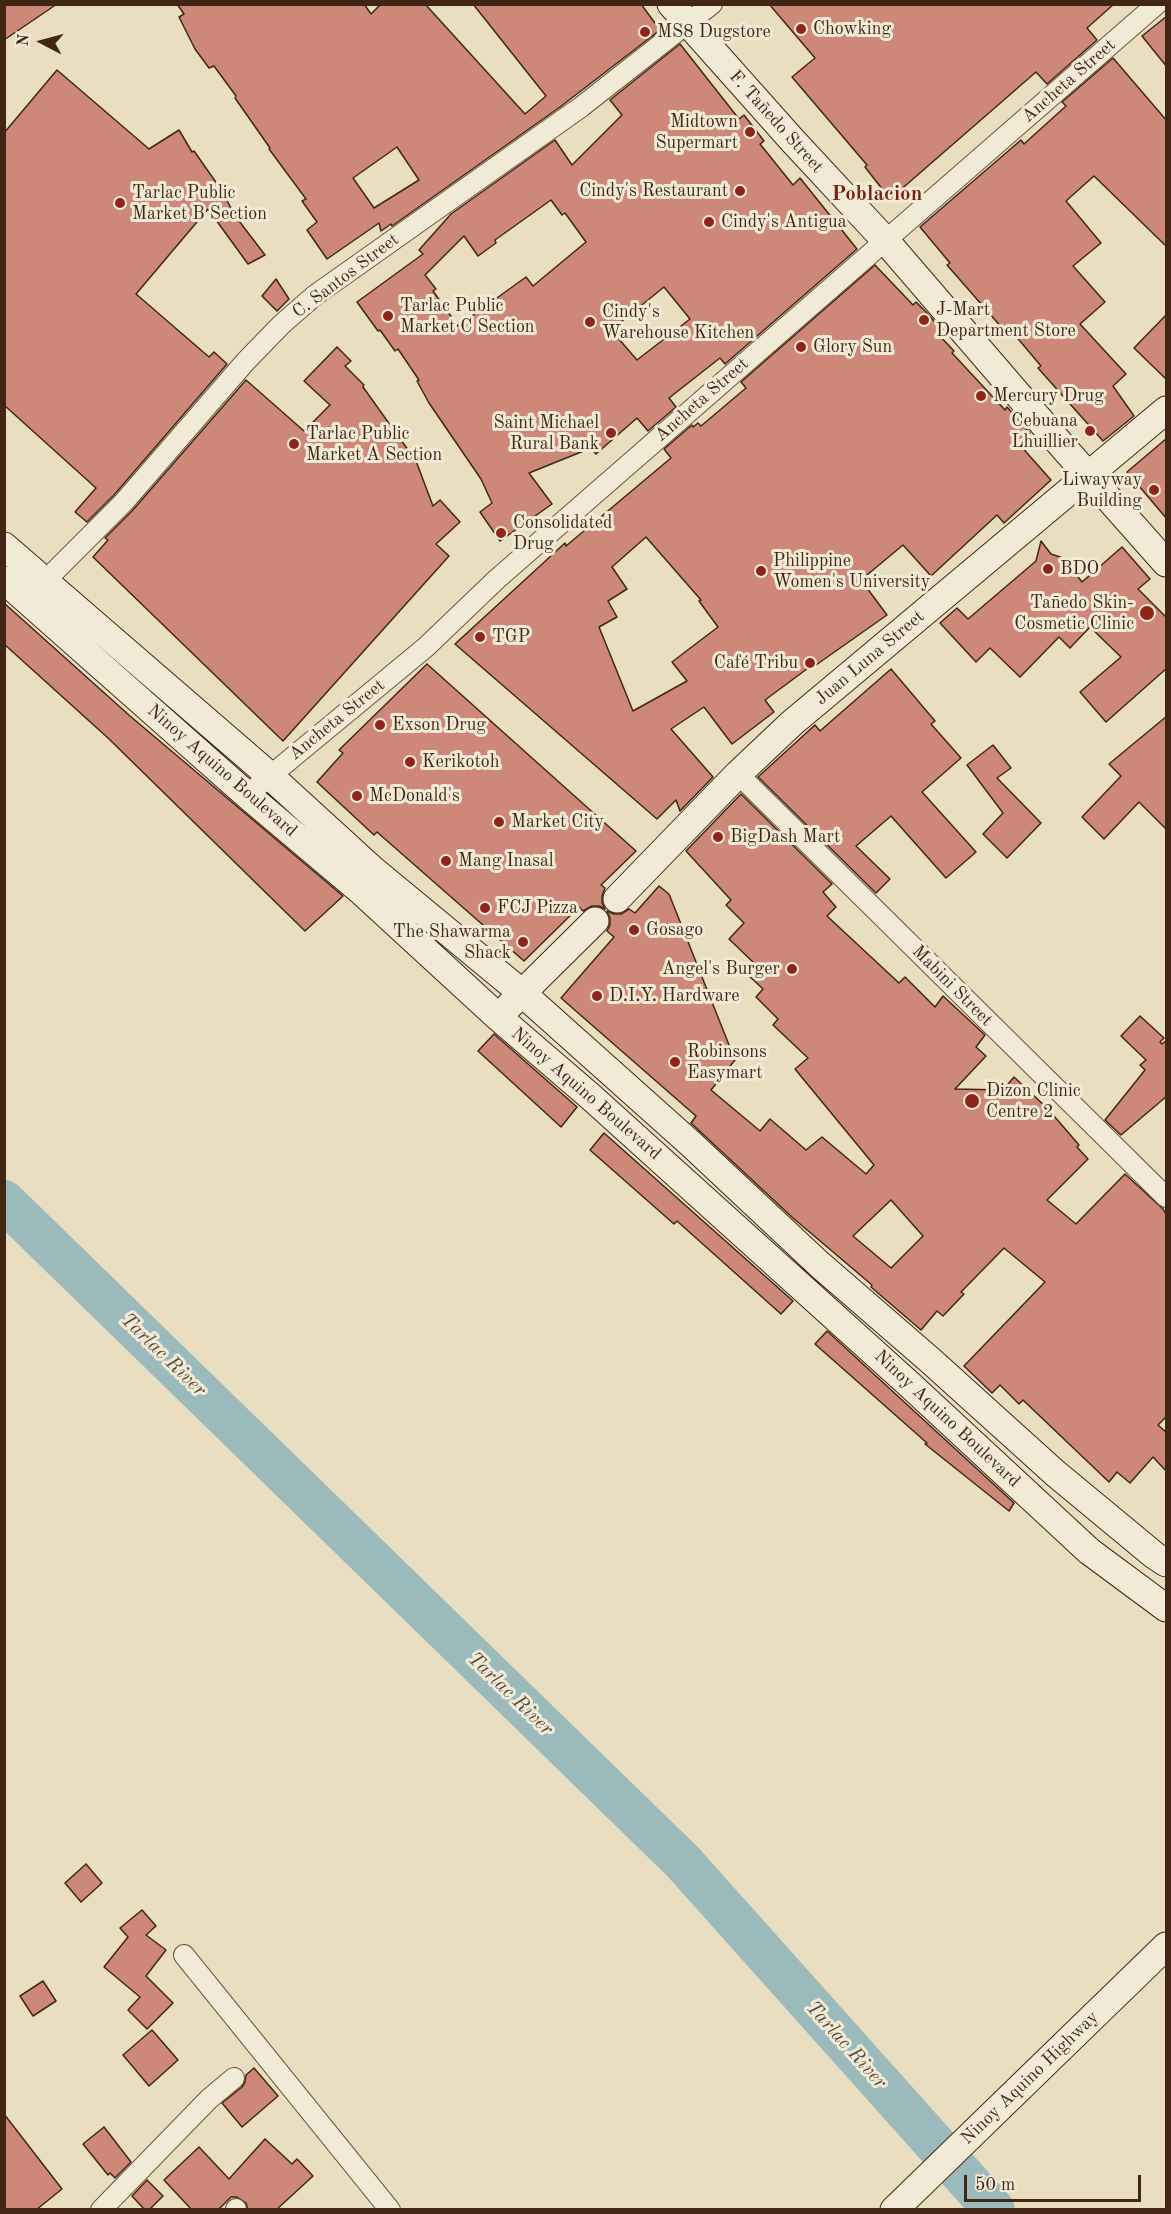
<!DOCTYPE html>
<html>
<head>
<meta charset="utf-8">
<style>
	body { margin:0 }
	#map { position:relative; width:1171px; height:2214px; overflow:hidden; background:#e9dec0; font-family:"Old Standard TT",serif }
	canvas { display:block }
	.frame { position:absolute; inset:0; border:6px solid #412713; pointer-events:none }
	.north { position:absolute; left:12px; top:12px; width:60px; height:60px; -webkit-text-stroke:4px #f1ead6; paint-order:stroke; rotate:276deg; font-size:16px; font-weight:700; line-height:24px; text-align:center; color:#412713 }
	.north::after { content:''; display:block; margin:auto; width:21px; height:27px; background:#412713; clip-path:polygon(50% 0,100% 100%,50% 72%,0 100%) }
	.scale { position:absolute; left:964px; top:2175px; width:177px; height:27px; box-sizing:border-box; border:3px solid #412713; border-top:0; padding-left:8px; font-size:18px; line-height:21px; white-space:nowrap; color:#412713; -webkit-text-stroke:4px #f1ead6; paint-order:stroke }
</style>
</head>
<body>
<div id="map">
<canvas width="1171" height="2214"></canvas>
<div class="frame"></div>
<div class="north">N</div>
<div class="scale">50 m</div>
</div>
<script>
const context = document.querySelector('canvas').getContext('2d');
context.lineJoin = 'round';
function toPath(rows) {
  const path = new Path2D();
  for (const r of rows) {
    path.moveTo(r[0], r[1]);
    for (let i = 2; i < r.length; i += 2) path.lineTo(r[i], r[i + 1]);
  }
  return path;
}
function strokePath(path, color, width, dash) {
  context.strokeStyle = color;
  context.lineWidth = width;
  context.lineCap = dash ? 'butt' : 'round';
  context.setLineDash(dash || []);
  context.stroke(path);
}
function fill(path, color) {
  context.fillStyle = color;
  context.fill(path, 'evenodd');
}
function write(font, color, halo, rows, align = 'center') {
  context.font = font + ' "Old Standard TT",serif';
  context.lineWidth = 6;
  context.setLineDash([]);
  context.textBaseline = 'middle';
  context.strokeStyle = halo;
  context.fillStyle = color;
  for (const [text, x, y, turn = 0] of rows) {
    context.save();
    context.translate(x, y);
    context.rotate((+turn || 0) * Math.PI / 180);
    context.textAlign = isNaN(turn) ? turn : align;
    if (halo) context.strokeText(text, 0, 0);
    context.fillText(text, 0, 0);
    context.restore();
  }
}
strokePath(toPath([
	[4,1201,683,1862,994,2210]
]), '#9ababb', 42);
const building = toPath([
	[4,4,57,4,4,40,4,4],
	[177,4,364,4,371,14,381,4,425,4,525,114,546,96,473,4,641,4,660,30,560,107,392,226,391,224,381,231,379,223,327,259,307,230,317,222,302,201,306,199,269,149,270,148,235,98,236,96,214,66,209,68,195,49,179,17,184,14,177,4],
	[397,147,419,180,374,208,353,178,397,147],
	[769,4,1114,4,1087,28,1097,40,1047,84,1036,72,890,199,865,167,867,165,792,77,815,58,769,4],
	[1167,16,1167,67,1142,36,1167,16],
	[680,44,739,119,744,115,764,141,760,144,793,185,800,178,857,249,725,364,720,358,669,398,676,407,648,431,637,418,596,454,591,448,529,473,552,504,500,541,480,512,492,503,481,479,429,403,417,381,419,380,398,349,395,351,380,330,378,331,357,302,423,254,419,250,451,214,555,140,572,165,622,115,610,100,680,44],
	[551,200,562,215,565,213,586,242,533,286,526,277,458,326,433,291,436,289,425,275,464,236,478,256,496,243,495,240,551,200],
	[664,287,690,319,637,360,611,330,664,287],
	[1113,58,1167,121,1167,247,1094,176,1066,201,1101,243,1073,266,1105,302,1080,324,1126,374,1113,386,1134,416,1103,441,1038,368,1041,366,1014,334,1010,337,947,265,950,263,920,227,1021,140,1024,144,1066,106,1062,102,1113,58],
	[57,70,149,149,179,130,192,152,194,151,220,188,236,217,265,255,248,264,208,209,136,294,209,357,214,352,227,364,114,495,87,522,75,512,96,488,4,405,4,133,57,70],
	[875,265,913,305,916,302,926,312,942,330,938,334,954,351,952,353,1005,410,1007,407,1030,433,1019,444,1051,480,1004,523,997,515,931,576,903,545,861,580,887,615,816,665,815,663,765,700,774,712,732,744,704,707,671,729,713,777,680,811,676,800,657,819,455,644,565,543,566,546,671,458,664,449,692,425,693,427,698,423,701,426,746,388,741,382,875,265],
	[646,537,701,600,699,601,718,627,672,662,687,681,633,711,599,627,617,617,608,601,627,589,612,567,646,537],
	[276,279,289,299,277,311,262,296,276,279],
	[1167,314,1167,380,1134,348,1167,314],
	[337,347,351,361,345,366,364,385,363,387,416,461,433,506,440,500,460,522,436,544,449,556,283,741,93,557,108,540,105,538,132,511,246,380,304,431,330,405,304,381,337,347],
	[1167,438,1167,519,1127,472,1167,438],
	[1041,541,1051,554,1063,558,1082,582,1122,547,1150,579,1138,589,1167,618,1167,668,1106,722,1080,692,1121,657,1090,627,1070,648,1059,637,1020,677,990,648,976,662,940,623,957,608,968,619,1036,561,1041,541],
	[4,603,130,716,343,896,305,931,108,738,4,644,4,603],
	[427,664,636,851,601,885,605,888,602,896,602,903,605,909,599,906,592,906,583,911,579,907,524,961,377,832,374,835,317,782,343,753,339,750,427,664],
	[891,669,935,721,931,724,961,758,922,792,976,852,946,878,891,816,856,846,890,879,876,893,758,777,815,725,820,731,891,669],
	[1167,716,1167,830,1139,802,1104,839,1082,817,1121,776,1109,764,1167,716],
	[993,745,1011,768,997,778,1041,823,1007,858,983,834,1003,813,967,765,993,745],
	[741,794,832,884,823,892,836,907,827,916,899,983,905,977,935,1007,943,996,985,1035,976,1047,986,1056,955,1089,1003,1090,1014,1077,1048,1109,1079,1145,1077,1147,1088,1159,1047,1200,1076,1224,1125,1174,1163,1209,1167,1216,1167,1416,1158,1425,1167,1433,1167,1472,1153,1457,1130,1483,1117,1472,1109,1482,1023,1400,1019,1404,1000,1385,992,1393,964,1366,1045,1282,1004,1248,961,1292,964,1294,943,1316,937,1311,921,1330,871,1287,872,1285,793,1218,691,1123,696,1116,561,998,614,937,607,931,610,925,610,918,607,911,614,914,621,914,629,909,635,913,659,886,669,894,735,1060,711,1090,760,1131,770,1119,806,1150,822,1137,866,1174,874,1165,795,1069,808,1058,773,1025,778,1019,756,997,763,989,746,973,755,964,729,939,744,923,726,905,731,900,686,851,741,794],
	[891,1200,923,1236,891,1268,853,1236,891,1200],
	[1140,1016,1164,1038,1160,1042,1162,1044,1167,1040,1167,1096,1121,1135,1105,1120,1145,1070,1140,1065,1146,1060,1121,1036,1140,1016],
	[494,1034,577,1107,561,1127,478,1051,494,1034],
	[604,1133,793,1301,781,1314,677,1221,674,1224,590,1150,604,1133],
	[827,1331,1014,1503,1009,1511,925,1444,927,1443,815,1344,827,1331],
	[86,1864,102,1883,81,1902,65,1883,86,1864],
	[142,1910,156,1926,146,1935,166,1950,146,1976,173,2003,147,2029,128,2010,140,1997,104,1967,128,1937,120,1928,142,1910],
	[43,1981,56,2001,33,2016,20,1996,43,1981],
	[152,2030,178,2060,149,2086,123,2055,152,2030],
	[254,2068,278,2096,242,2127,222,2103,242,2087,245,2082,246,2075,254,2068],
	[4,2114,62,2189,36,2210,4,2210,4,2114],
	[104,2127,131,2162,115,2178,110,2173,108,2175,83,2144,104,2127],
	[265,2139,292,2164,297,2159,313,2176,276,2210,248,2210,246,2203,237,2197,231,2197,218,2210,192,2210,164,2180,199,2147,229,2179,265,2139],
	[147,2180,163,2196,149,2210,145,2210,132,2196,147,2180]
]);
fill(building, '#ce8879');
strokePath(building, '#412713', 1.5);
const minor = toPath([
	[37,589,123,503,246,361,282,324,314,296,581,107,712,4],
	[738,774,1166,1197],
	[247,795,426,647,497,579,1157,4],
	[184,1955,390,2210],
	[101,2210,209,2099,234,2078],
	[236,2210,236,2209]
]);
const secondary = toPath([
	[671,4,793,141,885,240,1063,447,1166,563],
	[4,546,269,775,373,870,522,993,691,1144,819,1264,931,1361,1055,1473,1154,1555,1166,1563],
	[4,580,247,795,362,892,498,1017,591,1097,910,1385,1089,1551,1166,1608],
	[617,899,738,774,792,723,1166,410],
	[510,1005,595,921],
	[894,2210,1166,1946]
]);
strokePath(minor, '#6b553e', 22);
strokePath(secondary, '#412713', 29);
strokePath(minor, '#f1ead6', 20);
strokePath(secondary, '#f1ead6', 27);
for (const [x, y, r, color] of [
	[801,29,6,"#8f2418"],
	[645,32,6,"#8f2418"],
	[750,132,6,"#8f2418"],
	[740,191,6,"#8f2418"],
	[120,203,6,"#8f2418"],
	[709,222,6,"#8f2418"],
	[388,316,6,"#8f2418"],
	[924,320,6,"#8f2418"],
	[590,322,6,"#8f2418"],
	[801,347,6,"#8f2418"],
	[981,396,6,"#8f2418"],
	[1090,431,6,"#8f2418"],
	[611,433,6,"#8f2418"],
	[294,444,6,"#8f2418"],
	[1154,490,6,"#8f2418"],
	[501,533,6,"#8f2418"],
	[1048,569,6,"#8f2418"],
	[761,571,6,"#8f2418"],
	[1147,613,8,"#8f2418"],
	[480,637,6,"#8f2418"],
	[810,663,6,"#8f2418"],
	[380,725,6,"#8f2418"],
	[410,762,6,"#8f2418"],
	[357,796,6,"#8f2418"],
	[499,822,6,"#8f2418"],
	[718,837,6,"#8f2418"],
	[446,861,6,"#8f2418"],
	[485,908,6,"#8f2418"],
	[634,930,6,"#8f2418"],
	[523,942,6,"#8f2418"],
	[792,969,6,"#8f2418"],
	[597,996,6,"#8f2418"],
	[675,1062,6,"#8f2418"],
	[972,1101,8,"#8f2418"]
]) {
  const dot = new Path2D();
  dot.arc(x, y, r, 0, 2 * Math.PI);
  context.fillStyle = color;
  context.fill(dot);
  strokePath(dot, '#f1ead6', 2);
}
write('18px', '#412713', '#f1ead6', [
	["Chowking",813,29],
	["MS8 Dugstore",657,32],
	["Midtown",738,122,"right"],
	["Supermart",738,143,"right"],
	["Cindy's Restaurant",728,191,"right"],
	["Tarlac Public",132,193],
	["Market B Section",132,214],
	["Cindy's Antigua",721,222],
	["Tarlac Public",400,306],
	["Market C Section",400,327],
	["J-Mart",936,310],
	["Department Store",936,331],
	["Cindy's",602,312],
	["Warehouse Kitchen",602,333],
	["Glory Sun",813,347],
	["Mercury Drug",993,396],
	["Cebuana",1078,421,"right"],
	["Lhuillier",1078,442,"right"],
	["Saint Michael",599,423,"right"],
	["Rural Bank",599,444,"right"],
	["Tarlac Public",306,434],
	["Market A Section",306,455],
	["Liwayway",1142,480,"right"],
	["Building",1142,501,"right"],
	["Consolidated",513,523],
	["Drug",513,544],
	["Philippine",773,561],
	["Women's University",773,582],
	["BDO",1060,569],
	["Tañedo Skin-",1134,603,"right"],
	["Cosmetic Clinic",1134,624,"right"],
	["TGP",492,637],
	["Café Tribu",798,663,"right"],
	["Exson Drug",392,725],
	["Kerikotoh",422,762],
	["McDonald's",369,796],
	["Market City",511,822],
	["BigDash Mart",730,837],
	["Mang Inasal",458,861],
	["FCJ Pizza",497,908],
	["Gosago",646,930],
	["The Shawarma",511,932,"right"],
	["Shack",511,953,"right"],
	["Angel's Burger",780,969,"right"],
	["D.I.Y. Hardware",609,996],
	["Robinsons",687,1052],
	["Easymart",687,1073],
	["Dizon Clinic",986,1091],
	["Centre 2",986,1112]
], 'left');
write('18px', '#412713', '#f1ead6', [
	["Ancheta Street",1069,81,-41],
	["F. Tañedo Street",776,122,48],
	["C. Santos Street",346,276,-37],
	["Ancheta Street",702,400,-41],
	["Juan Luna Street",870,658,-40],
	["Ancheta Street",337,720,-39],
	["Ninoy Aquino Boulevard",222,771,41],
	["Mabini Street",952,986,45],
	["Ninoy Aquino Boulevard",586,1094,41],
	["Ninoy Aquino Boulevard",947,1419,43],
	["Ninoy Aquino Highway",1030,2078,-44]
]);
write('italic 20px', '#574c3d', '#f1ead6', [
	["Tarlac River",163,1355,44],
	["Tarlac River",510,1694,44],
	["Tarlac River",846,2045,48]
]);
write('bold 21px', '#7a1f14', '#f1ead6', [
	["Poblacion",877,194]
]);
</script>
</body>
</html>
